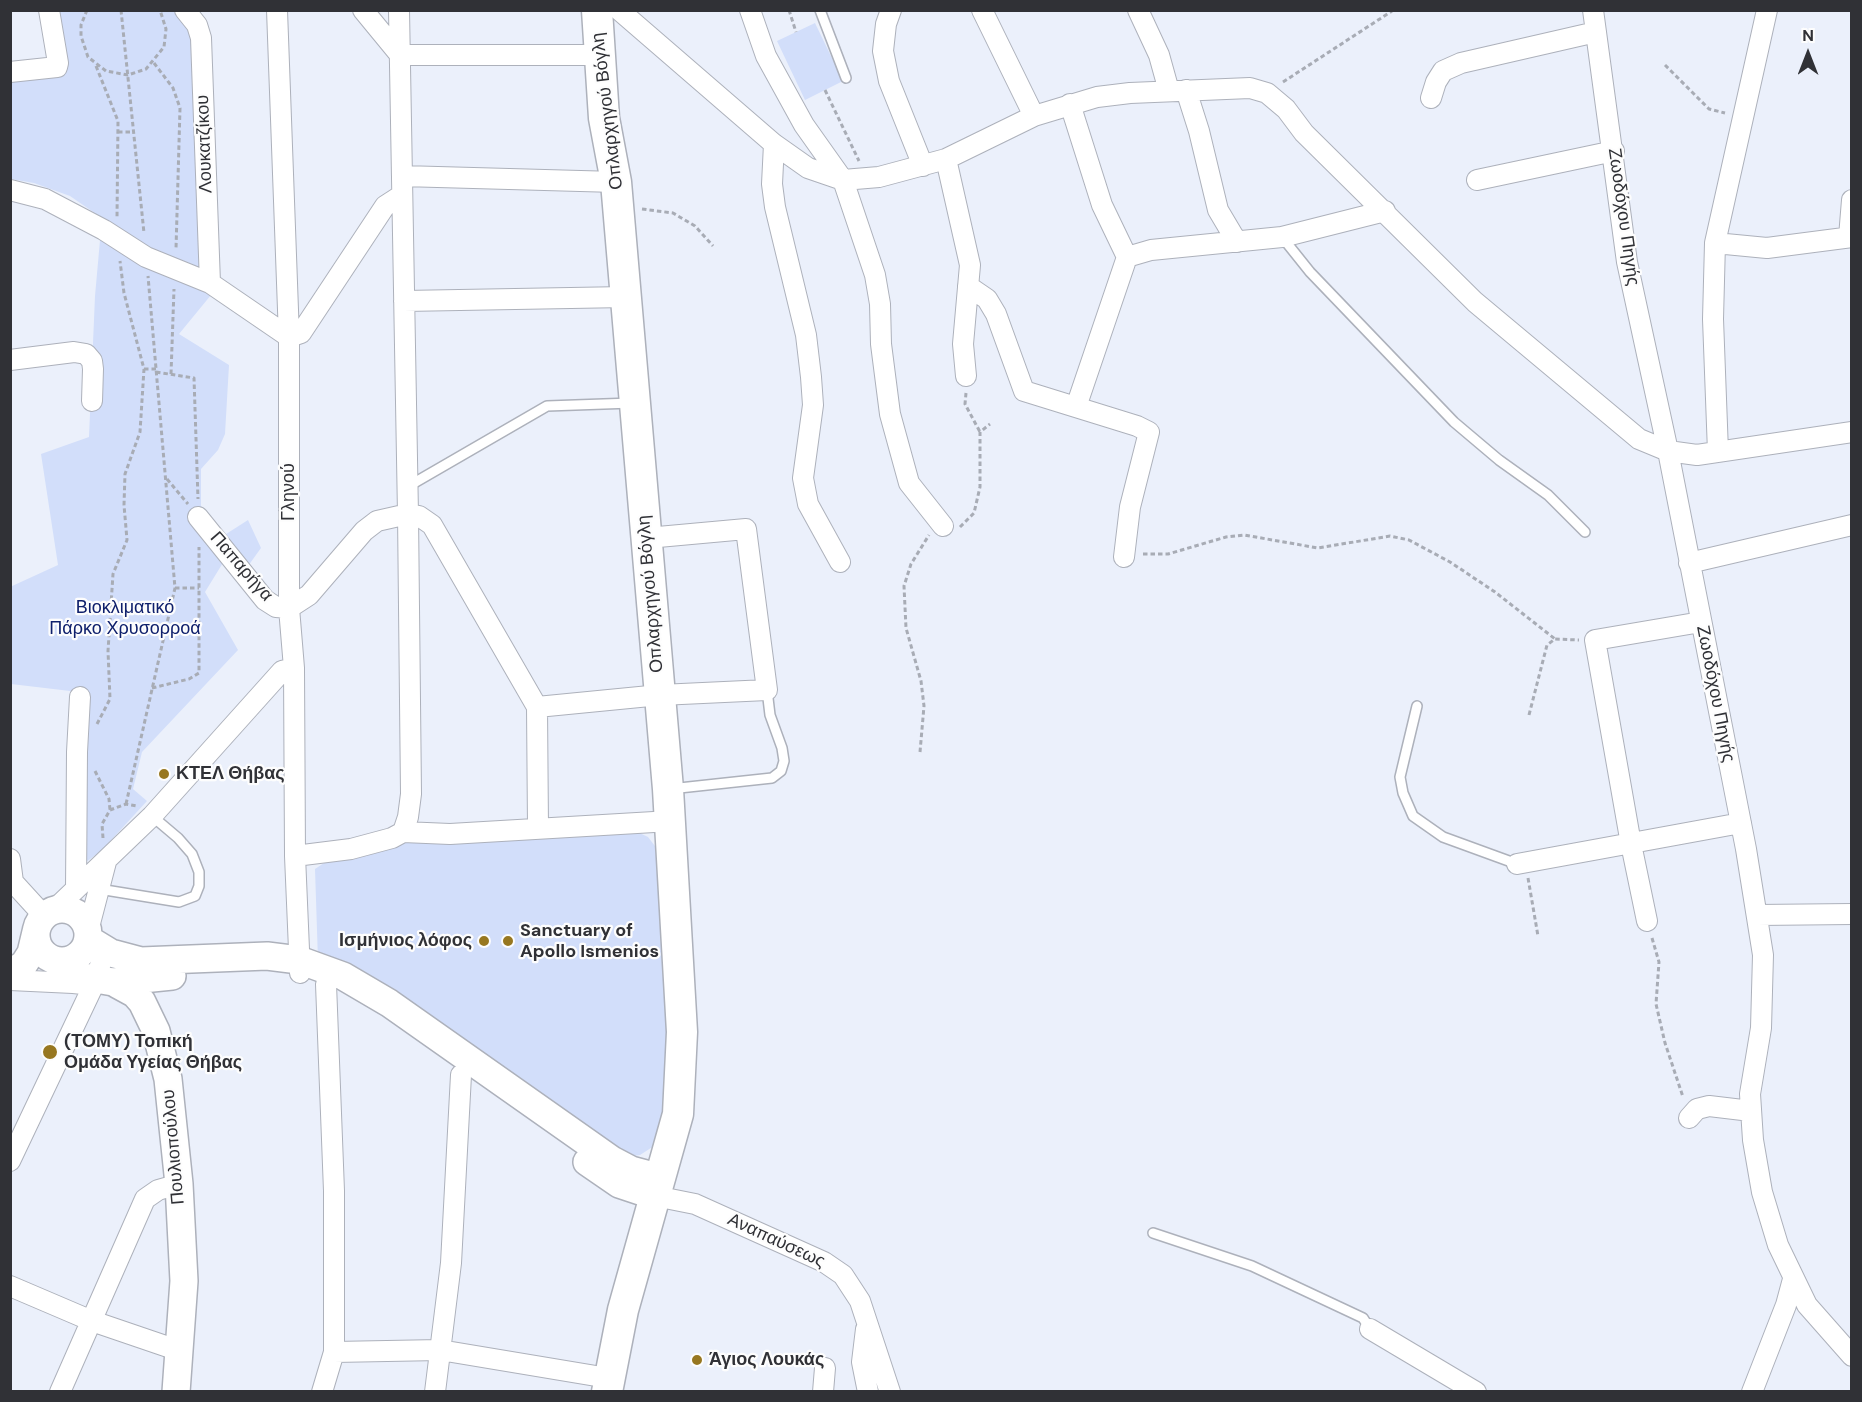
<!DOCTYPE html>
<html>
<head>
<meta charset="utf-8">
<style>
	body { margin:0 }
	#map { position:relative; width:1862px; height:1402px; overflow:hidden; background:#ebf0fb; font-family:"DM Sans",sans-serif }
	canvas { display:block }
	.frame { position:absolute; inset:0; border:12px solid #303136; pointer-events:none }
	.north { position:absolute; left:1778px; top:24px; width:60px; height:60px; -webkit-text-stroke:4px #fdfdfd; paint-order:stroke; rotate:0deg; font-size:16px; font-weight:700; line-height:24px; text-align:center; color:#303136 }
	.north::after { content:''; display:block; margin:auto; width:21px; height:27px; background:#303136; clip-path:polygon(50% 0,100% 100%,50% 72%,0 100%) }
</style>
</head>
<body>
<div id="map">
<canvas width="1862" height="1402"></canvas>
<div class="frame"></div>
<div class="north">N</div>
</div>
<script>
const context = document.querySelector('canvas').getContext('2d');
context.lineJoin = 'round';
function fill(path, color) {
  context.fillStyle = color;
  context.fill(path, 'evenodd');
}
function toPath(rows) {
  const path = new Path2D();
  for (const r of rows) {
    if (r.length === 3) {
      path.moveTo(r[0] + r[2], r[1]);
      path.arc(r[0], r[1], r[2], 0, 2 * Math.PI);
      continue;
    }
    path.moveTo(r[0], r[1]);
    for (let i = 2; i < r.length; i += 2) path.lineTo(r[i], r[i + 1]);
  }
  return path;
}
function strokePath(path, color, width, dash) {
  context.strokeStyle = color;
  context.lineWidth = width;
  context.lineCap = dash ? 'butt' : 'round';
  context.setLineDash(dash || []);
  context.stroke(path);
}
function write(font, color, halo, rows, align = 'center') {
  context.font = font + ' "DM Sans",sans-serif';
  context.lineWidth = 4.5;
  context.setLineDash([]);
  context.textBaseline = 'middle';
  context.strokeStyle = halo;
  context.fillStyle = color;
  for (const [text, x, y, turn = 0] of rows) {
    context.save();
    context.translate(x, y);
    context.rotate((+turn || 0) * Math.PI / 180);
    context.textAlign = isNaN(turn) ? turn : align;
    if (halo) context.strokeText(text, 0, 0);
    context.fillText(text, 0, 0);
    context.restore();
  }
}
fill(toPath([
	[58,11,177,11,194,30,211,295,179,334,229,365,225,434,218,450,201,469,201,506,223,536,248,520,261,548,243,573,229,553,205,592,238,650,142,752,133,789,147,801,102,850,81,866,87,693,11,684,10,587,58,565,41,454,89,437,95,296,102,218,70,196,34,183,11,179,10,73,61,71],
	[815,23,843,81,805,100,777,41],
	[631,829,648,837,658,850,672,1057,665,1120,654,1146,640,1155,627,1157,318,961,315,869,327,861,404,843]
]), '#d2defa');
const lane = toPath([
	[820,10,846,78],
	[1282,237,1310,272,1454,422,1499,460,1548,495,1585,532],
	[407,487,547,406,632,403],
	[1417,706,1400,777,1403,793,1413,816,1443,837,1517,864],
	[670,789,772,778,781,771,784,761,782,748,770,715,767,690],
	[99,889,179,902,195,896,199,886,199,872,192,854,178,838,152,816],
	[1153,1233,1252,1266,1363,1318,1370,1329]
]);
const street = toPath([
	[185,10,197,25,201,38,210,283],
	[277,10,289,337,289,608,294,668,295,856,300,973],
	[363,10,400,55,599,55],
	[619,10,774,144,808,168,843,180,879,177,946,159,1034,116,1097,97,1130,93,1250,88,1267,93,1286,109,1304,133,1475,302,1639,439,1668,451,1697,455,1852,432],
	[750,10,766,56,804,125,843,180,875,275,880,304,881,344,890,414,909,483,943,526],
	[891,10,886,24,883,51,889,81,923,166],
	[982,10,1034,116],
	[1138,10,1159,55,1169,91],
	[1593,10,1627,262,1668,451,1746,849,1763,955,1761,1028,1750,1094,1753,1140,1762,1192,1778,1245,1807,1305,1852,1356],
	[10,72,57,67,58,63,49,10],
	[1186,90,1199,131,1218,210,1237,242],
	[1431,98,1436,82,1443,71,1461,63,1596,32],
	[1070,104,1102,205,1127,257],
	[774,144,772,184,775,207,806,335,811,377,813,405,803,478,808,504,840,562],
	[946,159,970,265,963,344,966,376],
	[402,176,616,182],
	[1477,180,1614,151],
	[10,190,45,199,104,230,146,257,210,283,289,337],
	[1849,237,1852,200],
	[1715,243,1767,248,1852,237],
	[968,286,987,299,996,314,1024,391,1137,426,1149,432,1130,507,1124,557],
	[404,301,626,297],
	[289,337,301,333,385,206,402,195],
	[10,360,74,352,86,354,92,361,93,369,92,401],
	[1076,407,1127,257,1151,250,1282,237,1385,211],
	[1718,452,1713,319,1715,243,1767,10],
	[198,517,265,600,276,607,289,608,309,595,364,531,377,521,408,514,419,516,432,525,537,707,538,828],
	[1689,563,1852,525],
	[537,707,660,695,767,690,746,529,647,538],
	[403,832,450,834,671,821],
	[295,856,351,849,392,838,403,832,408,817,411,794,408,514,399,10],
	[10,859,13,882,44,916],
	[1517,864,1741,823],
	[76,889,77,752,80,697],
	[54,910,152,816,282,671,294,668],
	[1757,915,1852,914],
	[1647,921,1631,844,1595,640,1701,622],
	[88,931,106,862],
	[10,980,73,983,83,984,89,991],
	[1689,1118,1697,1109,1709,1106,1751,1111],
	[10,1161,96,980,101,962,100,948],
	[655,1196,695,1204,824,1262,843,1275,860,1301,890,1392],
	[10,1286,92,1321,180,1351],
	[866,1329,862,1362,868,1392],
	[1370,1329,1476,1392],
	[334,1352,440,1350,608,1378],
	[60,1392,145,1199,158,1190,179,1184],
	[322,1392,334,1352,334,1191,326,984],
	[435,1392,451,1263,461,1075],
	[823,1392,825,1368],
	[1752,1392,1786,1305,1793,1279]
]);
const secondary = toPath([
	[62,935,26],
	[88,939,111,953,141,961,267,956,299,960,343,976,389,1003,612,1160,631,1170,661,1178],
	[59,961,84,977,113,982,135,994,142,1002,156,1031,168,1079,179,1184,184,1281,176,1392],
	[10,973,24,964,31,953,36,932],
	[113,982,172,976],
	[587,1162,619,1184,655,1196]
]);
const primary = toPath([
	[597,10,604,118,616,182,668,789,682,1032,678,1114,623,1310,607,1392]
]);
strokePath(lane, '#adb1bb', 12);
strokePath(street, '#adb1bb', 22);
strokePath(secondary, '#adb1bb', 30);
strokePath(primary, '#adb1bb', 33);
strokePath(toPath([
	[87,10,81,25,81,36,88,57,106,71,128,75,146,69,164,47,166,29,160,10],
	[121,10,144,233],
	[789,10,796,32],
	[154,63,173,88,180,108,176,249],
	[1665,65,1709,109,1725,113],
	[96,66,118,121,117,218],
	[1283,82,1392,11],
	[825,90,859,161],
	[118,132,134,132],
	[642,209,673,213,695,226,713,246],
	[144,369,156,369],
	[156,372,194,378,198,499],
	[171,374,174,289],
	[966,393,965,404,980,432],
	[167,479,188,504],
	[960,527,974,513,980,487,980,432,990,424],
	[1143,554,1168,554,1226,537,1244,535,1318,548,1390,536,1409,540,1450,562,1495,592,1555,639],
	[175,588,199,588],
	[152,688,189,679,199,673,199,547],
	[1529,715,1547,645,1555,639,1579,640],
	[97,724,110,699,108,651,113,574,127,540,124,505,125,474,140,432,144,369,124,293,120,261],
	[920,752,924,706,921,681,906,628,904,586,911,564,929,535],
	[95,771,109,799,110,810],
	[126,804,175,588,148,276],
	[103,838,102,824,110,810,126,804,137,806],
	[1528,878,1538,936],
	[1652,938,1659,962,1656,1004,1665,1043,1683,1097]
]), '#a8acb5', 3, [4.5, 3]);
strokePath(lane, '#fff', 9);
strokePath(street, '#fff', 20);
strokePath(secondary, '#fff', 27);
strokePath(primary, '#fff', 30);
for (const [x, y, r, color] of [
	[164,774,6,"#977720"],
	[484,941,6,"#977720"],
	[508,941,6,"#977720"],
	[50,1052,8,"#977720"],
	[697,1360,6,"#977720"]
]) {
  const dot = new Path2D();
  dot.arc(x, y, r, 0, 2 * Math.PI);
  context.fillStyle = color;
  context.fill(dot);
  strokePath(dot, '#fdfdfd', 2);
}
write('18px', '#303136', '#fdfdfd', [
	["Οπλαρχηγού Βόγλη",608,111,-97],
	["Λουκατζίκου",205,144,-92],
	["Ζωοδόχου Πηγής",1623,217,82],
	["Γληνού",289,492,-90],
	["Παπαρήγα",241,567,49],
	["Οπλαρχηγού Βόγλη",651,594,-95],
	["Ζωοδόχου Πηγής",1715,694,79],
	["Πουλιοπούλου",174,1147,-95],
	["Αναπαύσεως",776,1241,25]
]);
write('18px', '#0f206c', '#fdfdfd', [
	["Βιοκλιματικό",125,608],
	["Πάρκο Χρυσορροά",125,629]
]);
write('bold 18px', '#303136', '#fdfdfd', [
	["ΚΤΕΛ Θήβας",176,774],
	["Sanctuary of",520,931],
	["Apollo Ismenios",520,952],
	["Ισμήνιος λόφος",472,941,"right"],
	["(ΤΟΜΥ) Τοπική",64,1042],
	["Ομάδα Υγείας Θήβας",64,1063],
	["Άγιος Λουκάς",709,1360]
], 'left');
</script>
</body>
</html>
